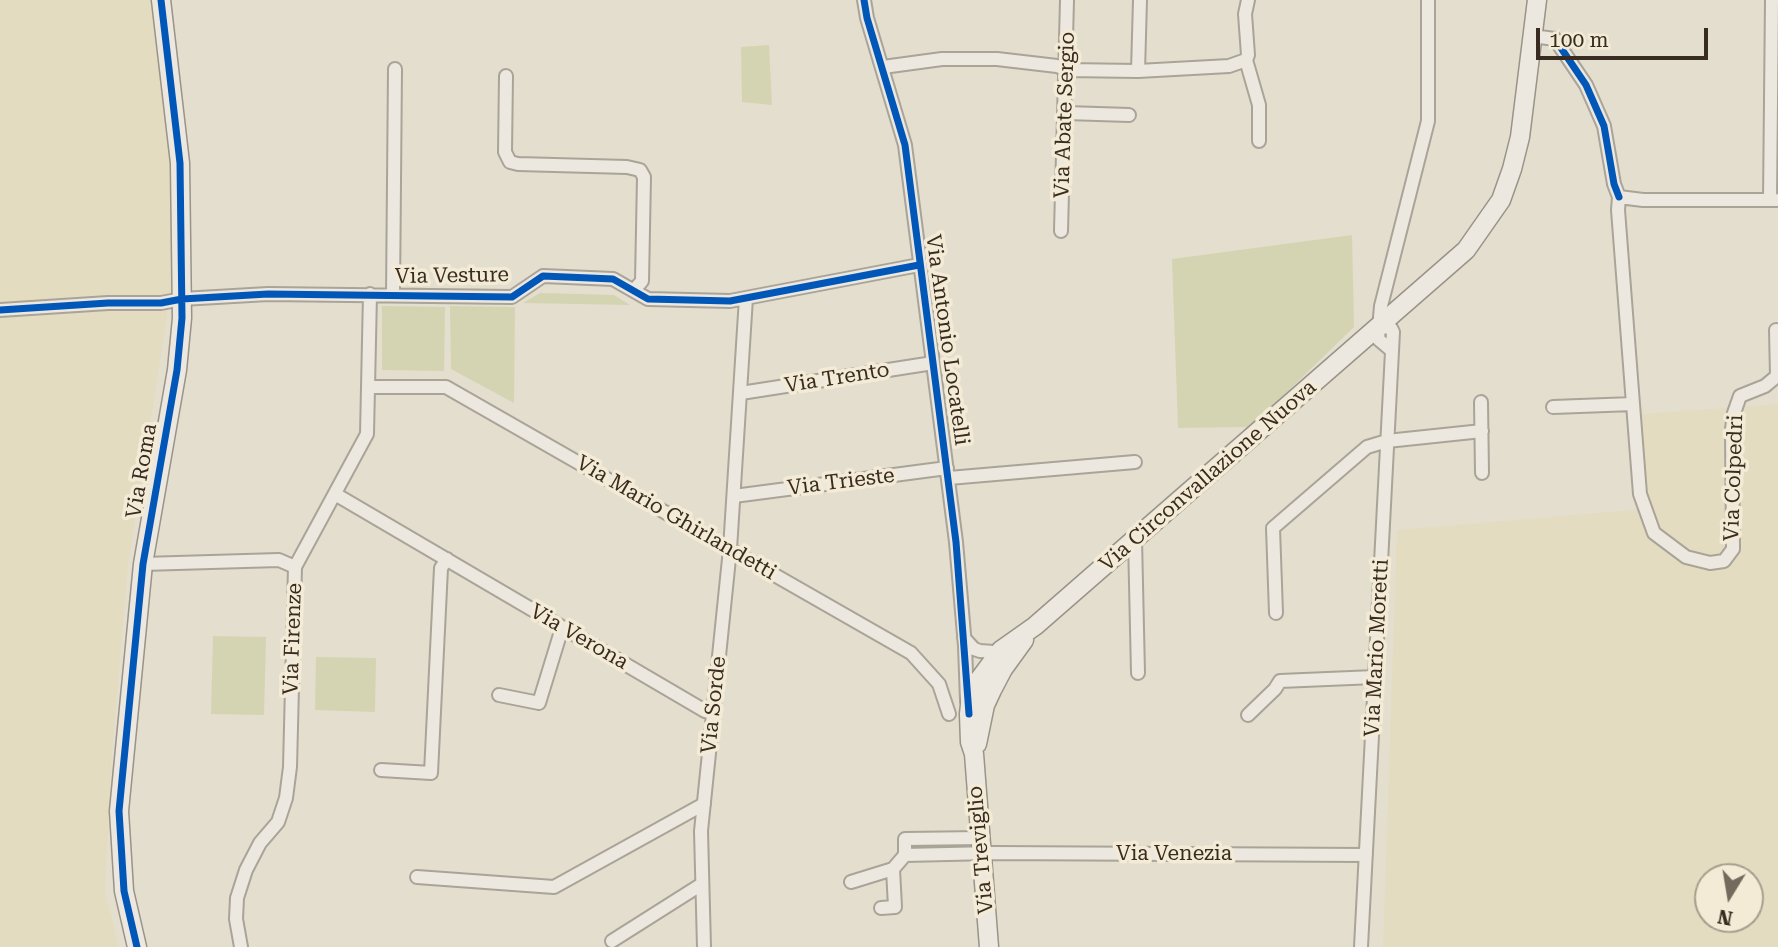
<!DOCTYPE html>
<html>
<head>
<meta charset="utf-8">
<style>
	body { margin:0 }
	#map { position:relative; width:1778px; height:947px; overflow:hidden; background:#e4decf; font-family:"Roboto Serif",serif }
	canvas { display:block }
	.north { position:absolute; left:1694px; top:863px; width:70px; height:70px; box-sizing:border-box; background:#f4ebd6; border:2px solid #a99e8d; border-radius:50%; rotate:191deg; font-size:19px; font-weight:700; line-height:28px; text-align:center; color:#382b20 }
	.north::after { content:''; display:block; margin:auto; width:24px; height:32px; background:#746a5d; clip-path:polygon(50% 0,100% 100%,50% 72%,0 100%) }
	.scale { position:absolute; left:1536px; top:28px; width:172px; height:32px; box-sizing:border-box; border:4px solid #382b20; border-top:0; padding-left:9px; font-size:21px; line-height:24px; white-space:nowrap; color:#382b20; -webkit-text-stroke:5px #f4ebd6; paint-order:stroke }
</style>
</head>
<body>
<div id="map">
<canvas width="1778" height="947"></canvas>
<div class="north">N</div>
<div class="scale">100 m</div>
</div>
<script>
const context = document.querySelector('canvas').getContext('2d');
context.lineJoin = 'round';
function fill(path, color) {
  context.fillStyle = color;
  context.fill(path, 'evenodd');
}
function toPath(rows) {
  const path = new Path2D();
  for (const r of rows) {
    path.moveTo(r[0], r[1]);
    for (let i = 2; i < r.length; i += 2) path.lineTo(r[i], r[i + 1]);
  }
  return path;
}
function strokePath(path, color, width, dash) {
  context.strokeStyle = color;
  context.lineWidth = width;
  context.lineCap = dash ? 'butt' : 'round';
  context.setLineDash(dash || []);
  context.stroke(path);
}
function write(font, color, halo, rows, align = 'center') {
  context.font = font + ' "Roboto Serif",serif';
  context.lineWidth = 7;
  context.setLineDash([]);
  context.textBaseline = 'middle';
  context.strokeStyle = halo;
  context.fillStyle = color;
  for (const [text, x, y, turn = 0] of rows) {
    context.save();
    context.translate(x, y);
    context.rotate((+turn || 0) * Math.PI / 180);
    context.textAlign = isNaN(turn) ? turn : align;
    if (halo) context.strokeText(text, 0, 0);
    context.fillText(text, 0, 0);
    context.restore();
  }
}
fill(toPath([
	[0,0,153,0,171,150,171,292,128,565,111,767,105,893,119,947,0,947],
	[1778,404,1778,947,1383,947,1397,530,1645,509,1641,414],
	[1708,877,1750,877,1750,919,1708,919]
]), '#e3dcc0');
fill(toPath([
	[769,45,772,105,742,102,741,47],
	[1352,235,1354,327,1251,427,1178,428,1172,259],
	[540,293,614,295,630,305,523,303],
	[382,306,445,307,444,371,382,370],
	[450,306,515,307,514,403,451,369],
	[213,636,266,637,264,715,211,714],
	[316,657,376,658,375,712,315,710]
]), '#d4d4b2');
const street = toPath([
	[864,0,867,18,905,145,956,542,965,646,967,701],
	[1248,0,1245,14,1248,55,1246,60,1259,105,1259,141],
	[1532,36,1555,39,1586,85,1604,126,1614,184,1619,197,1618,210,1633,404,1553,407],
	[883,67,942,59,997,59,1057,66,1067,70,1138,71,1229,66,1246,60],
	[1138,71,1140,0],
	[506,76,505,152,510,162,518,164,627,167,640,170,644,177,642,281,634,290],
	[1066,113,1129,115],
	[1619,197,1643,200,1776,200],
	[1770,200,1772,0],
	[1061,231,1067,0],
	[393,295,395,69],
	[0,310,108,303,161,303,182,299,268,294,512,297,543,276,613,279,648,299,730,301,919,265],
	[1391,350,1378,339,1381,306,1428,121,1428,0],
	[368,387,446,387,911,653,939,684,949,714],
	[741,393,933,363],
	[1481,402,1482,473],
	[1633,404,1640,494,1654,533,1686,557,1710,563,1724,561,1733,549,1732,429,1734,413,1740,396,1765,386,1777,376,1776,330],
	[949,478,1135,462],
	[335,494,705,711,712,713],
	[734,496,947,468],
	[1135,539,1138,673],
	[143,564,279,560,295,567],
	[1276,613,1273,528,1367,447,1387,441,1482,431],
	[964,638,974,649,980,651,994,652,1001,650],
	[499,695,539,703,562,628],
	[1248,715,1275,689,1280,681,1375,677],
	[381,770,431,773,441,568,447,559],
	[980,838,905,839,905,855,992,853,1366,855],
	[417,877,554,887,704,804],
	[851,882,893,869],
	[881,908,895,907,893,869,905,855],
	[612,941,702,884],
	[241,947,236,919,237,898,246,870,260,843,278,822,286,798,290,767,295,567,367,434,370,294],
	[704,947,701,831,730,549,746,298],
	[1361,947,1393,332,1391,328,1380,327]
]);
const secondary = toPath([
	[977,744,985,705,992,690,1003,669,1024,640],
	[137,947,124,891,119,811,143,564,177,370,182,318,180,163,161,0],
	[989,947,974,754,970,742,969,714,971,696,978,681,1001,650,1035,626,1466,250,1501,200,1512,169,1520,137,1537,0]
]);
strokePath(street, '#aaa398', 16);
strokePath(secondary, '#999388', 21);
strokePath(street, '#ece8e0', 12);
strokePath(secondary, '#ece8e0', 18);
strokePath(toPath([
	[864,0,867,18,905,145,956,542,969,714],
	[1561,48,1586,85,1604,126,1614,184,1619,197],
	[0,310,108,303,161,303,182,299,268,294,512,297,543,276,613,279,648,299,730,301,919,265],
	[137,947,124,891,119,811,143,564,177,370,182,318,180,163,161,0]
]), '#0057b8', 7);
write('21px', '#382b20', '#f4ebd6', [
	["Via Abate Sergio",1065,115,-88],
	["Via Vesture",452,276,-1],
	["Via Antonio Locatelli",947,340,82],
	["Via Trento",837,378,-9],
	["Via Roma",142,471,-80],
	["Via Circonvallazione Nuova",1208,476,-41],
	["Via Colpedri",1734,478,-88],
	["Via Trieste",841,482,-7],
	["Via Mario Ghirlandetti",676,518,30],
	["Via Verona",579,637,30],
	["Via Firenze",293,639,-88],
	["Via Mario Moretti",1377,648,-87],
	["Via Sorde",714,705,-84],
	["Via Treviglio",981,850,-95],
	["Via Venezia",1174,854]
]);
</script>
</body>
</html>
